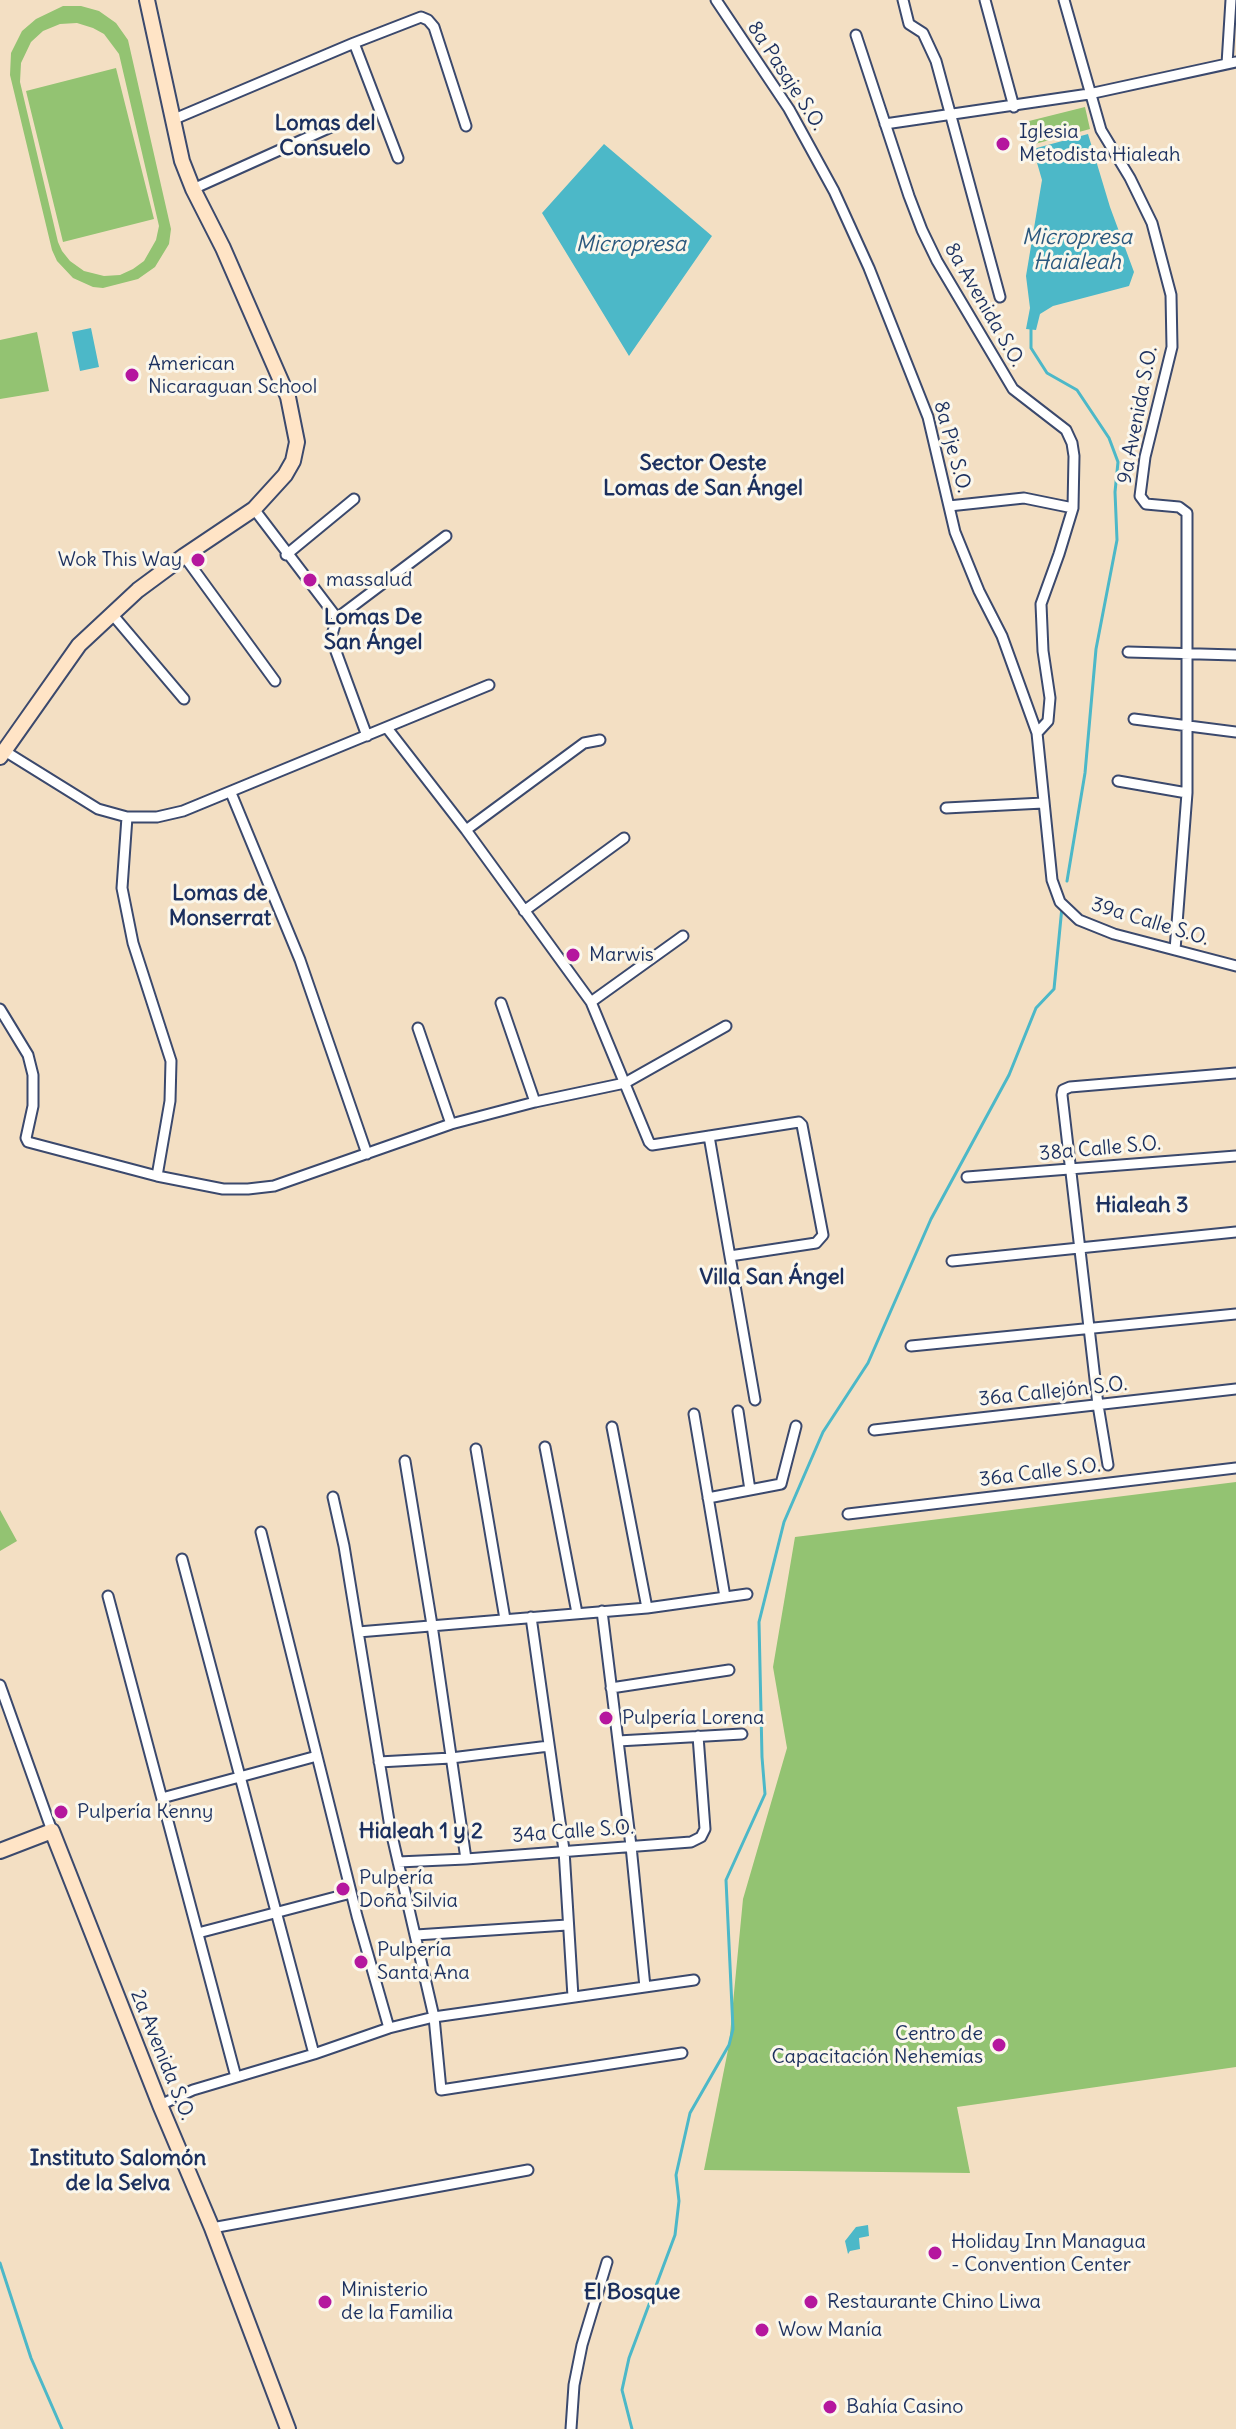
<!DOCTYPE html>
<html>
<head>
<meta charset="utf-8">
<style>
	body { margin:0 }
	canvas { display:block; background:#f3dfc3 }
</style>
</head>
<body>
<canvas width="1236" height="2429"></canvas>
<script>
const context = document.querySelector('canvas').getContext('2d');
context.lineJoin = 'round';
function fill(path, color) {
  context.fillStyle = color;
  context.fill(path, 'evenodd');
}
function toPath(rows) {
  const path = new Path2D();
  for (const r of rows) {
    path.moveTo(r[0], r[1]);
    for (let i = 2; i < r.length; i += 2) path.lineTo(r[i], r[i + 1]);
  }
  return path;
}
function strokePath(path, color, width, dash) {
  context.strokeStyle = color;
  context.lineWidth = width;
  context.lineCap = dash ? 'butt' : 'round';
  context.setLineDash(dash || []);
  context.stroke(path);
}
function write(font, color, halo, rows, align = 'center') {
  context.font = font + ' Delius,sans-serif';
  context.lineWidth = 6;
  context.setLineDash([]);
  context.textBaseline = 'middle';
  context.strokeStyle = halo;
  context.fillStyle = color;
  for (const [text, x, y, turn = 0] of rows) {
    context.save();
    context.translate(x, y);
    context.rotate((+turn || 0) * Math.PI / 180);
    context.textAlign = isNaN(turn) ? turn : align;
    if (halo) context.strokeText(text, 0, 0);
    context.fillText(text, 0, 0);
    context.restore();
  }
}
fill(toPath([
	[63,6,81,6,99,11,116,23,128,40,171,229,169,244,155,267,138,279,103,288,93,287,73,278,57,261,52,250,10,75,11,53,22,31,36,19],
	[77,23,93,28,104,34,119,54,159,226,156,240,144,261,133,269,120,275,104,276,84,271,70,261,62,251,58,242,20,82,21,63,31,42,43,31,60,24],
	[116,68,154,219,63,242,26,91],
	[1085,107,1090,129,1035,144,1029,121],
	[37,332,49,391,0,399,0,340],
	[1236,1482,1236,2067,957,2107,970,2173,704,2170,729,2045,743,1899,787,1748,773,1667,795,1537],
	[0,1510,17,1541,0,1551]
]), '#93c372');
fill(toPath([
	[1088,134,1110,207,1134,272,1129,286,1053,306,1040,314,1036,330,1026,329,1030,308,1026,276,1042,180,1033,149],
	[604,144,712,236,629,356,542,213],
	[91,328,99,367,80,371,72,332],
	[868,2225,869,2236,859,2238,860,2249,850,2251,848,2254,845,2241,856,2227]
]), '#4cb8c8');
strokePath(toPath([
	[1031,329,1031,348,1047,373,1077,390,1109,438,1118,462,1115,492,1117,540,1096,649,1085,773,1067,881],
	[0,2263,31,2358,62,2429],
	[632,2429,622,2390,629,2358,675,2235,679,2201,676,2175,690,2113,729,2045,733,2029,726,1880,765,1794,762,1757,759,1622,784,1522,823,1432,868,1363,931,1219,1009,1075,1036,1008,1054,989,1062,907]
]), '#4cb8c8', 3);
const street = toPath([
	[716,0,789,109,834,191,869,268,928,417,955,532,979,591,1002,636,1037,733,1052,880,1060,902,1079,920,1114,934,1236,966],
	[903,0,909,24,923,33,936,61,1000,297],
	[985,0,1014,107],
	[1064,0,1101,130,1130,178,1152,223,1171,295,1172,347,1145,457,1140,496,1146,504,1179,507,1187,513,1187,793,1175,950],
	[856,35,909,196,922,230,937,261,1013,389,1066,430,1072,443,1074,456,1073,508,1059,554,1041,604,1043,651,1050,698,1048,721,1037,733],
	[354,43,398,158],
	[1227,64,1231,0],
	[172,120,354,43,421,17,428,20,434,27,466,126],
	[885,124,1089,94,1236,62],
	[193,189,331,127],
	[949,506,1024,498,1073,508],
	[254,509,337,618],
	[286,555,354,499],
	[184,556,275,681],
	[112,614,184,699],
	[1128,652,1236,655],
	[1134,719,1236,732],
	[387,728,466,830,591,1002,649,1142,652,1145,799,1122,802,1125,823,1235,816,1243,730,1256],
	[367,736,331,638,337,618,446,536],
	[3,750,98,809,127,817,157,817,183,811,489,685],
	[1118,781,1187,793],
	[231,793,300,960,367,1154],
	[946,808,1043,803],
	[127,817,122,888,133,943,171,1061,170,1101,157,1176],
	[466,830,584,743,600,740],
	[524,911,624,838],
	[591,1002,683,936],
	[501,1003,535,1102],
	[0,1009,28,1055,33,1075,33,1106,26,1138,28,1142,157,1176,223,1189,248,1189,274,1186,451,1124,535,1102,625,1083,726,1026],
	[418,1028,451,1124],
	[709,1136,755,1400],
	[967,1177,1236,1156],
	[952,1261,1236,1232],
	[911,1346,1236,1314],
	[738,1411,750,1490],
	[694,1414,725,1597],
	[612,1427,647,1608],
	[874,1430,1236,1389],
	[545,1447,577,1613],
	[476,1449,505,1619],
	[405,1461,432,1625,466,1859],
	[1108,1465,1098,1405,1062,1095,1063,1090,1070,1087,1236,1073],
	[333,1497,344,1546,390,1827,434,2017,441,2090,682,2053],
	[708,1498,781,1484,796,1426],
	[848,1514,1236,1468],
	[261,1532,357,1916,389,2028],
	[182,1559,314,2054],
	[108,1596,236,2077],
	[602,1611,631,1846,645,1987],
	[531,1617,564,1850,573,1997],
	[358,1632,647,1608,747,1594],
	[0,1685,52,1831],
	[611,1688,729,1670],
	[618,1741,742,1734],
	[379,1762,451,1758,549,1746],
	[162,1798,317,1756],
	[398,1862,466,1859,691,1842,701,1837,705,1829,698,1736],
	[198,1933,351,1893],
	[416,1935,567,1925],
	[160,2105,193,2090,314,2054,389,2028,434,2017,694,1980],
	[212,2228,528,2170],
	[571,2429,574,2385,582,2345,607,2262]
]);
const secondary = toPath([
	[0,757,79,645,138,590,184,556,254,509,285,475,293,461,297,442,288,397,223,248,193,189,182,161,147,0],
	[0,1851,52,1831,160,2105,212,2228,288,2429]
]);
strokePath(street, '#3b496d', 13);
strokePath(secondary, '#3b496d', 18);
strokePath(street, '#fff', 9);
strokePath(secondary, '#ffe4c6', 14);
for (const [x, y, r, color] of [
	[1003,144,8,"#b5179e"],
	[132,375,8,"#b5179e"],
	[198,560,8,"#b5179e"],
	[310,580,8,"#b5179e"],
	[573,955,8,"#b5179e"],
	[606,1718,8,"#b5179e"],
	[61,1812,8,"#b5179e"],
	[343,1889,8,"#b5179e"],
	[361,1962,8,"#b5179e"],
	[999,2045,8,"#b5179e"],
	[935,2253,8,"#b5179e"],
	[325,2302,8,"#b5179e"],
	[811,2302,8,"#b5179e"],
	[762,2330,8,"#b5179e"],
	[830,2407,8,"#b5179e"]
]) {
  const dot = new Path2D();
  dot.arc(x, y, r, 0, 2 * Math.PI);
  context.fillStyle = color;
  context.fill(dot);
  strokePath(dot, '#fbf7ec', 3);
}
write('20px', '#1b2f5e', '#fbf7ec', [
	["8a Pasaje S.O.",786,76,57],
	["8a Avenida S.O.",984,305,60],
	["9a Avenida S.O.",1138,415,-79],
	["8a Pje S.O.",952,447,75],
	["39a Calle S.O.",1150,922,17],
	["38a Calle S.O.",1100,1149,-5],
	["36a Callejón S.O.",1053,1392,-6],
	["36a Calle S.O.",1040,1473,-7],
	["34a Calle S.O.",573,1832,-4],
	["2a Avenida S.O.",162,2055,68]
]);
write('20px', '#1b2f5e', '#fbf7ec', [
	["Iglesia",1019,132],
	["Metodista Hialeah",1019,155],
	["American",148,364],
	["Nicaraguan School",148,387],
	["Wok This Way",182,560,"right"],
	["massalud",326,580],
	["Marwis",589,955],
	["Pulpería Lorena",622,1718],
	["Pulpería Kenny",77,1812],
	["Pulpería",359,1878],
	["Doña Silvia",359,1901],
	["Pulpería",377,1950],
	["Santa Ana",377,1973],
	["Centro de",983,2034,"right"],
	["Capacitación Nehemías",983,2057,"right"],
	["Holiday Inn Managua",951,2242],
	["- Convention Center",951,2265],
	["Ministerio",341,2290],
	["de la Familia",341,2313],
	["Restaurante Chino Liwa",827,2302],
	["Wow Manía",778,2330],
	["Bahía Casino",846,2407]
], 'left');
write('bold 22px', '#1b2f5e', '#fbf7ec', [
	["Lomas del",325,124],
	["Consuelo",325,149],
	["Sector Oeste",703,464],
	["Lomas de San Ángel",703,489],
	["Lomas De",373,618],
	["San Ángel",373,643],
	["Lomas de",220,894],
	["Monserrat",220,919],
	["Hialeah 3",1142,1206],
	["Villa San Ángel",772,1278],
	["Hialeah 1 y 2",421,1832],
	["Instituto Salomón",118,2159],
	["de la Selva",118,2184],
	["El Bosque",632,2293]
]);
write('italic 22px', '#2a587e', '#fbf7ec', [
	["Micropresa",1077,238],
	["Haialeah",1077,263],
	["Micropresa",631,245]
]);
</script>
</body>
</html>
